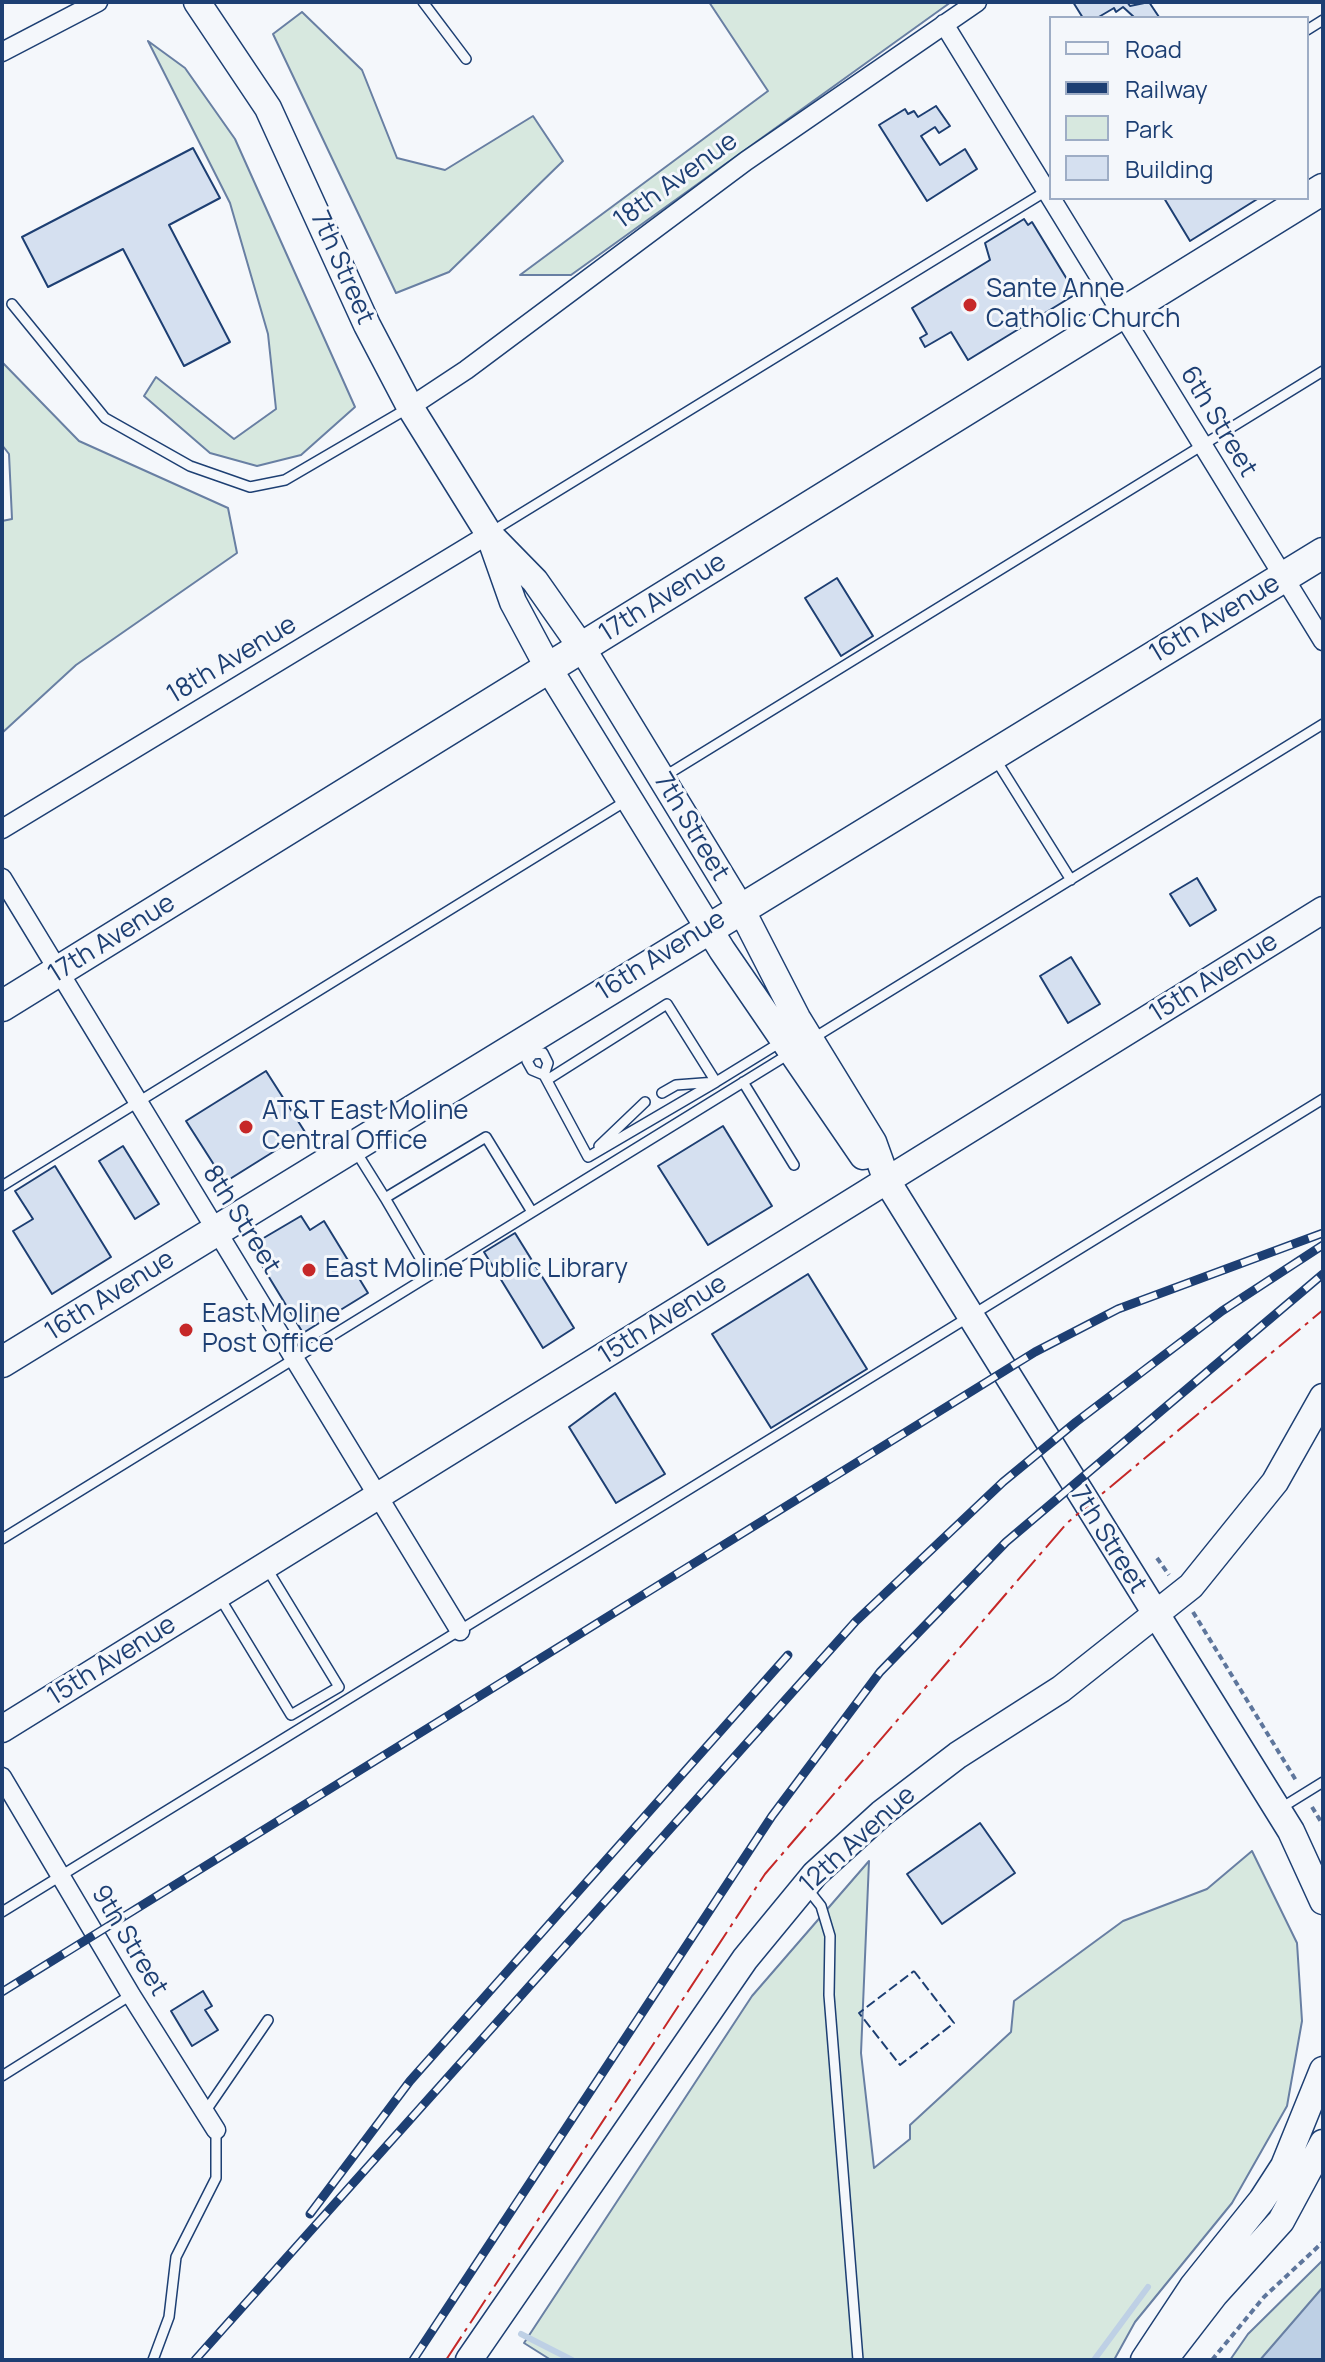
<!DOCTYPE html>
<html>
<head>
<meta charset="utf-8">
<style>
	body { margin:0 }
	#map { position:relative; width:1325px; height:2362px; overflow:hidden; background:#f4f7fb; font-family:Manrope,sans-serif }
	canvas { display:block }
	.frame { position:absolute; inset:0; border:4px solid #1d3f73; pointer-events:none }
	.legend { position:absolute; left:1049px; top:16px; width:260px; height:184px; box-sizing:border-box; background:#f4f7fb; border:2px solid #9eadc5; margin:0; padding:10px 14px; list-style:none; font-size:24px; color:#1d3f73 }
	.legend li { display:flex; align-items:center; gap:16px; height:40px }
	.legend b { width:40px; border:2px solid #9eadc5 }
</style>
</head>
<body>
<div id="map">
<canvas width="1325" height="2362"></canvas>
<div class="frame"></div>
<ul class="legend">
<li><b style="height:10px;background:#f4f7fb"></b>Road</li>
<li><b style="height:10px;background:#1d3f73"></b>Railway</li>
<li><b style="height:22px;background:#d7e8df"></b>Park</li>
<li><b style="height:22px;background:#d5e0f0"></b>Building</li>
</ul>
</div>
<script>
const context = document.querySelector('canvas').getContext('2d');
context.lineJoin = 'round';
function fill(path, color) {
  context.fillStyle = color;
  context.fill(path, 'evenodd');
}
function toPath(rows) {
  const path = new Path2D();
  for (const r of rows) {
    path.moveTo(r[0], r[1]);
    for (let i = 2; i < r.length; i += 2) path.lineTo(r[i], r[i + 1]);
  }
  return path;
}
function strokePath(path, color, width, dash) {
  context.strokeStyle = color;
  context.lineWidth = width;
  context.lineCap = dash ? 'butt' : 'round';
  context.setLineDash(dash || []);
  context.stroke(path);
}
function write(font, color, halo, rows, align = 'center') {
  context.font = font + ' Manrope,sans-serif';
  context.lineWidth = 6;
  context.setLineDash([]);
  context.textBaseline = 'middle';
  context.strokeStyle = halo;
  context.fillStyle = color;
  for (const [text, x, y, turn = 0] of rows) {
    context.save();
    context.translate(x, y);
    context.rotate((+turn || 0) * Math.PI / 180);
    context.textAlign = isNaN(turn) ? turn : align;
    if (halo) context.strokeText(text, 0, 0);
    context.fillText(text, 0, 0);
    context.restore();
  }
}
const green = toPath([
	[709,2,951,2,571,275,520,275,768,91,709,2],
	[302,12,362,70,397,158,445,170,533,116,563,161,449,272,396,293,273,34,302,12],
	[148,41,185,68,235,139,355,407,301,455,257,466,210,453,144,396,156,377,234,439,276,409,268,334,230,203,148,41],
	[2,362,79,441,228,508,237,553,76,665,2,733,2,521,12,519,9,454,2,445,2,362],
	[1252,1851,1297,1943,1302,2021,1287,2106,1232,2203,1135,2322,1114,2360,551,2360,524,2343,752,1996,869,1861,861,2053,874,2168,910,2139,910,2125,1011,2032,1014,2001,1123,1921,1207,1889,1252,1851],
	[1323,2260,1323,2360,1230,2360,1248,2334,1323,2260]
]);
fill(green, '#d7e8df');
strokePath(green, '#687fa3', 2);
const water = toPath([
	[1323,2287,1323,2360,1260,2360,1323,2287]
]);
fill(water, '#bed0e5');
strokePath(water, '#687fa3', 2);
strokePath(toPath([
	[521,2334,572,2360],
	[1094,2360,1148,2287]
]), '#bed0e5', 6);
const building = toPath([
	[1073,2,1127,2,1130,6,1149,2,1159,17,1135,18,1123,7,1116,12,1114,8,1097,18,1083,18,1073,2],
	[936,106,950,126,939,133,935,127,921,136,940,165,965,149,977,169,927,201,879,125,905,109,908,114,914,111,918,117,936,106],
	[193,148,220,198,169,225,230,342,184,366,123,249,48,287,22,237,193,148],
	[1164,198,1259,198,1190,241,1164,198],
	[1024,219,1028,225,1032,222,1076,294,968,360,951,332,925,347,920,338,927,334,912,308,990,260,985,243,1024,219],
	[837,578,873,636,841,656,805,598,837,578],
	[1197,878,1216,910,1190,926,1170,894,1197,878],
	[1071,957,1100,1004,1068,1023,1040,976,1071,957],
	[266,1071,305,1132,225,1182,186,1121,266,1071],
	[723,1126,772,1206,708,1245,658,1166,723,1126],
	[123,1146,159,1204,135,1219,99,1161,123,1146],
	[55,1166,111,1257,52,1294,13,1231,33,1219,15,1191,55,1166],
	[301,1216,310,1230,324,1221,368,1293,303,1333,250,1246,301,1216],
	[515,1233,574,1328,543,1348,484,1252,515,1233],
	[808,1274,867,1369,771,1428,712,1334,808,1274],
	[615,1393,665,1474,616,1503,569,1427,615,1393],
	[980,1823,1015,1873,942,1924,907,1874,980,1823],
	[203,1991,212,2006,205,2010,218,2030,192,2046,171,2011,203,1991]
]);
fill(building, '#d5e0f0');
strokePath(building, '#1d3f73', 2);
const lane = toPath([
	[423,2,466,59],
	[1307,30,1323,20],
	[12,304,105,418,190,466,250,487,285,480,410,407],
	[491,532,1048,190],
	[996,760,1071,880],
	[665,776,1323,371],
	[812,1039,1323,724],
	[533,1054,527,1061,532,1070,544,1075,588,1157,716,1082,667,1004,547,1080],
	[533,1054,543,1053,548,1063,544,1075],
	[743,1082,794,1165],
	[662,1093,676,1085,716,1082,781,1042],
	[599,1146,645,1102],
	[355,1150,385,1198],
	[2,1186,626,801],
	[430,1275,385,1198,486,1137,532,1212],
	[2,1539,789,1054],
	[220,1598,291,1715,339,1687,266,1567],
	[1281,1808,1323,1782],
	[806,1887,821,1906,830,1936,829,1995,858,2360],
	[2,1912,1323,1099],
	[2,2076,131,1995],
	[205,2112,268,2020],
	[153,2360,169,2317,176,2257,216,2178,216,2130]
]);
const street = toPath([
	[944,24,1323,641],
	[2,52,98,2],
	[410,407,466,370,746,161,977,2],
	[2,829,489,534],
	[2,878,460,1631],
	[2,1777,131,1995,216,2130]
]);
const secondary = toPath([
	[197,2,268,108,367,325,410,407,489,534,513,602,549,669,722,950,863,1156],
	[489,534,535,581,582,648,662,779,740,907,797,1018,873,1142,887,1181,1291,1831,1323,1901],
	[2,1729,1323,910],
	[469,2360,745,1959,815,1874,882,1813,958,1755,1061,1689,1191,1586,1275,1482,1323,1397],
	[1144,2360,1193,2286,1262,2200,1284,2166,1323,2070],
	[1164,2360,1215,2294,1281,2221,1323,2143]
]);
const primary = toPath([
	[2,1006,1323,189],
	[2,1362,1323,553]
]);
strokePath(lane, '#1d3f73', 12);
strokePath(street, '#1d3f73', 21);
strokePath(secondary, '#1d3f73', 29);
strokePath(primary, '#1d3f73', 33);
strokePath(toPath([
	[1157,1558,1169,1575],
	[1193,1612,1297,1782],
	[1312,1807,1323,1825],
	[1212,2360,1264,2297,1323,2242]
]), '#5e769c', 4, [6, 4]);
strokePath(lane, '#f4f7fb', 9);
strokePath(street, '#f4f7fb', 18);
strokePath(secondary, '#f4f7fb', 26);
strokePath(primary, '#f4f7fb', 30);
const rail = toPath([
	[2,1992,1035,1352,1118,1309,1323,1233],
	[310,2214,410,2081,788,1655],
	[195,2360,856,1621,1003,1482,1076,1422,1222,1311,1323,1245],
	[413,2360,772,1816,880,1672,1006,1542,1323,1274]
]);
strokePath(rail, '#1d3f73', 9);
strokePath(rail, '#f4f7fb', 6, [18]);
strokePath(toPath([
	[914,1971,954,2023,900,2065,859,2013,914,1971]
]), '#1d3f73', 2, [10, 4]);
strokePath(toPath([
	[446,2360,765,1874,1067,1523,1323,1310]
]), '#c62828', 2, [28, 6, 4, 6]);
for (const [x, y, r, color] of [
	[970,305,8,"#c62828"],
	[246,1127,8,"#c62828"],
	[309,1270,8,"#c62828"],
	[186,1330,8,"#c62828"]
]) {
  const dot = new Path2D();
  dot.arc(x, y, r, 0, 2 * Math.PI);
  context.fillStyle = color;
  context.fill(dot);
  strokePath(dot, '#f4f7fb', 3);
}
write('26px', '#1d3f73', '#f4f7fb', [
	["18th Avenue",676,181,-36],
	["7th Street",342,268,66],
	["6th Street",1218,422,59],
	["17th Avenue",663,598,-32],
	["16th Avenue",1215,619,-31],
	["18th Avenue",232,660,-31],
	["7th Street",691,827,59],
	["17th Avenue",112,939,-32],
	["16th Avenue",661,956,-32],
	["15th Avenue",1214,978,-32],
	["8th Street",241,1220,58],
	["16th Avenue",110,1296,-32],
	["15th Avenue",663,1320,-32],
	["7th Street",1108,1540,58],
	["15th Avenue",112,1661,-32],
	["12th Avenue",858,1840,-42],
	["9th Street",129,1941,59]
]);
write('26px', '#1d3f73', '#f4f7fb', [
	["Sante Anne",986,290],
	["Catholic Church",986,320],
	["AT&T East Moline",262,1112],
	["Central Office",262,1142],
	["East Moline Public Library",325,1270],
	["East Moline",202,1315],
	["Post Office",202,1345]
], 'left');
</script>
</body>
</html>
